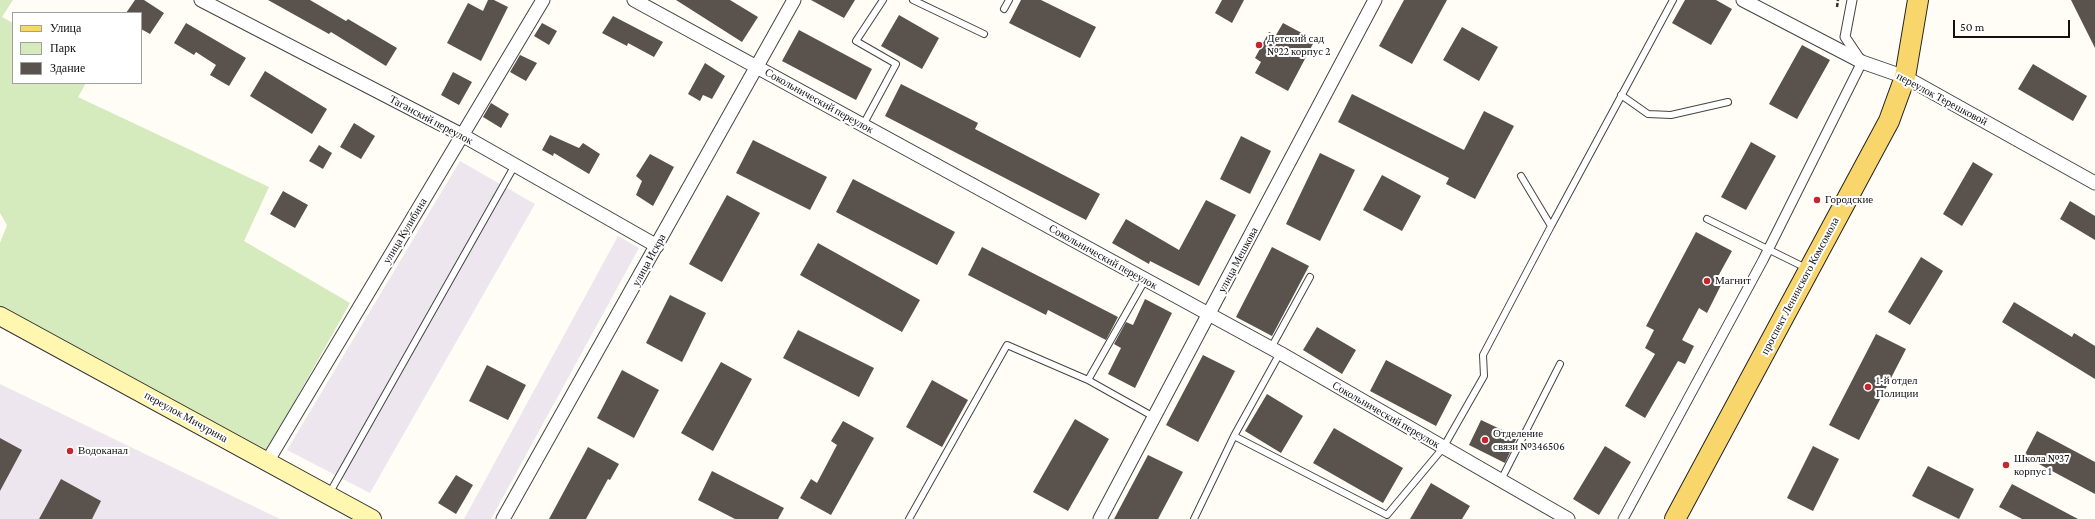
<!DOCTYPE html>
<html>
<head>
<meta charset="utf-8">
<style>
	body { margin:0 }
	#map { position:relative; width:2095px; height:519px; overflow:hidden; background:#fffdf5; font-family:"Crimson Pro",serif }
	canvas { display:block }
	.legend { position:absolute; left:12px; top:12px; width:130px; height:72px; box-sizing:border-box; background:#fff; border:1px solid #a0a0a0; margin:0; padding:5px 7px; list-style:none; font-size:12px; color:#111 }
	.legend li { display:flex; align-items:center; gap:8px; height:20px }
	.legend b { width:20px; border:1px solid #a0a0a0 }
	.scale { position:absolute; left:1953px; top:20px; width:117px; height:18px; box-sizing:border-box; border:2px solid #111; border-top:0; padding-left:5px; font-size:12px; line-height:14px; white-space:nowrap; color:#111; -webkit-text-stroke:3px #fff; paint-order:stroke }
</style>
</head>
<body>
<div id="map">
<canvas width="2095" height="519"></canvas>
<ul class="legend">
<li><b style="height:5px;background:#f9d66b"></b>Улица</li>
<li><b style="height:11px;background:#d5ebbd"></b>Парк</li>
<li><b style="height:11px;background:#5a524d"></b>Здание</li>
</ul>
<div class="scale">50 m</div>
</div>
<script>
const context = document.querySelector('canvas').getContext('2d');
context.lineJoin = 'round';
function fill(path, color) {
  context.fillStyle = color;
  context.fill(path, 'evenodd');
}
function toPath(rows) {
  const path = new Path2D();
  for (const r of rows) {
    path.moveTo(r[0], r[1]);
    for (let i = 2; i < r.length; i += 2) path.lineTo(r[i], r[i + 1]);
  }
  return path;
}
function strokePath(path, color, width, dash) {
  context.strokeStyle = color;
  context.lineWidth = width;
  context.lineCap = dash ? 'butt' : 'round';
  context.setLineDash(dash || []);
  context.stroke(path);
}
function write(font, color, halo, rows, align = 'center') {
  context.font = font + ' "Crimson Pro",serif';
  context.lineWidth = 4;
  context.setLineDash([]);
  context.textBaseline = 'middle';
  context.strokeStyle = halo;
  context.fillStyle = color;
  for (const [text, x, y, turn = 0] of rows) {
    context.save();
    context.translate(x, y);
    context.rotate((+turn || 0) * Math.PI / 180);
    context.textAlign = isNaN(turn) ? turn : align;
    if (halo) context.strokeText(text, 0, 0);
    context.fillText(text, 0, 0);
    context.restore();
  }
}
fill(toPath([
	[460,161,535,204,370,493,287,450],
	[618,236,639,248,491,519,464,519],
	[0,384,280,519,0,519]
]), '#eee6ef');
fill(toPath([
	[0,0,13,0,2,17,13,23,13,83,86,83,78,97,269,187,244,241,350,303,265,454,0,307,0,243,7,225,0,213]
]), '#d5ebbd');
fill(toPath([
	[135,0,144,0,164,13,150,34,141,29,141,13,126,13],
	[268,0,310,0,346,21,348,19,397,48,386,66,331,32,329,34],
	[488,0,494,0,508,7,481,61,447,43,468,3,483,11],
	[676,0,730,0,758,17,742,42],
	[811,0,855,0,844,18],
	[1021,0,1041,0,1096,27,1080,58,1009,23],
	[1222,0,1244,0,1232,23,1215,13],
	[1404,0,1447,0,1412,64,1379,46],
	[1685,0,1716,0,1732,9,1711,45,1672,23],
	[2071,0,2095,0,2095,48],
	[899,15,939,38,922,69,881,46],
	[613,16,663,42,654,57,628,43,627,46,602,33],
	[186,23,246,58,229,86,210,75,216,65,196,52,194,55,174,43],
	[542,23,557,31,549,45,534,36],
	[1283,23,1315,40,1288,91,1255,73,1261,62,1255,58,1269,32,1276,35],
	[1462,27,1498,47,1479,81,1443,60],
	[799,30,872,69,856,100,782,61],
	[1802,45,1830,60,1797,119,1769,104],
	[520,55,537,63,526,81,510,72],
	[705,63,725,76,712,99,703,95,700,101,688,94],
	[2033,64,2087,96,2073,121,2018,89],
	[265,71,327,109,312,134,250,96],
	[453,72,472,82,459,105,441,95],
	[901,84,978,123,975,129,1100,194,1086,220,885,116],
	[1352,94,1464,150,1484,111,1514,126,1475,199,1446,184,1449,178,1338,122],
	[491,103,509,114,501,128,483,117],
	[354,123,375,136,361,159,340,147],
	[550,135,579,148,583,143,600,154,589,174,554,153,553,156,542,150],
	[1241,136,1271,151,1250,194,1220,179],
	[753,140,827,177,810,210,736,173],
	[1751,142,1776,156,1746,210,1721,197],
	[319,145,332,153,323,169,309,161],
	[1320,153,1355,170,1320,241,1286,224],
	[650,154,674,167,653,206,636,195,642,181,636,176],
	[1973,162,1993,174,1962,226,1943,214],
	[1382,175,1421,196,1402,231,1363,210],
	[853,179,955,232,937,265,836,212],
	[283,191,308,205,295,228,270,214],
	[727,195,760,213,722,282,689,264],
	[1206,200,1236,215,1199,286,1150,261,1149,264,1112,243,1126,219,1179,250],
	[2070,201,2095,216,2095,240,2060,219],
	[1696,232,1732,251,1715,282,1721,285,1707,313,1699,308,1682,340,1694,346,1685,364,1678,361,1645,418,1625,406,1655,354,1645,348,1654,330,1646,326],
	[818,243,920,300,902,332,800,275],
	[982,247,1118,317,1106,340,1048,310,1046,315,968,275],
	[1272,247,1309,266,1272,336,1236,317],
	[1921,257,1943,271,1910,325,1888,312],
	[670,295,706,313,682,362,646,343],
	[1145,299,1172,313,1135,388,1108,374,1121,348,1114,344,1126,322,1133,325],
	[2014,302,2072,337,2074,333,2095,346,2095,379,2002,322],
	[1317,327,1356,350,1342,374,1303,350],
	[798,330,874,368,859,397,783,358],
	[1876,334,1906,349,1859,440,1829,425],
	[1203,355,1235,371,1198,442,1166,425],
	[1386,360,1452,395,1436,426,1370,391],
	[721,362,752,379,713,451,681,433],
	[487,365,526,385,508,420,469,401],
	[622,370,659,390,634,438,597,418],
	[932,380,968,400,942,447,906,427],
	[1267,394,1303,416,1281,453,1245,431],
	[1075,419,1109,439,1068,511,1033,492],
	[1481,420,1517,437,1505,463,1469,445],
	[843,421,874,438,831,515,800,498,811,479,817,483,837,445,831,441],
	[1334,428,1403,468,1383,503,1313,463],
	[2037,431,2095,462,2095,494,2024,456],
	[0,438,22,450,0,491],
	[1605,446,1631,462,1599,515,1573,499],
	[1813,446,1839,459,1813,511,1787,498],
	[588,447,619,464,610,480,608,479,586,519,549,519],
	[1148,455,1183,472,1158,519,1114,519],
	[1928,466,1974,489,1959,519,1912,496],
	[712,471,784,508,778,519,735,519,698,500],
	[456,475,473,485,456,514,438,503],
	[61,479,101,501,92,519,39,519],
	[1431,483,1470,506,1462,519,1410,519],
	[2012,484,2078,519,2022,519,1999,507]
]), '#5a524d');
const service = toPath([
	[913,0,984,34],
	[1004,9,1009,0],
	[1621,95,1648,114,1671,115,1728,102],
	[863,125,896,64,856,41,883,0],
	[1707,219,1808,269],
	[1551,226,1673,0],
	[1145,280,1088,380,1154,417],
	[1271,348,1310,277],
	[1234,436,1387,515,1443,448,1484,376,1483,355,1551,226,1521,176],
	[1501,480,1560,364],
	[329,494,515,165],
	[909,519,1007,345,1088,380],
	[1194,519,1234,436,1280,353]
]);
const pedestrian = toPath([
	[1623,519,1763,260,1862,62,1845,37,1852,0]
]);
const minor = toPath([
	[201,0,462,135,657,246],
	[634,0,1280,353,1568,519],
	[1743,0,1862,62,1905,77,2095,183],
	[267,462,543,0],
	[503,519,794,0],
	[1100,519,1375,0]
]);
const secondary = toPath([
	[0,316,372,519]
]);
const primary = toPath([
	[1675,519,1889,121,1905,77,1918,0]
]);
strokePath(service, '#444', 8);
strokePath(pedestrian, '#444', 11);
strokePath(minor, '#444', 15);
strokePath(secondary, '#333', 20);
strokePath(primary, '#222', 22);
strokePath(toPath([
	[1837,7,1838,0]
]), '#333', 2.5, [4, 2]);
strokePath(service, '#fff', 6);
strokePath(pedestrian, '#fff', 9);
strokePath(minor, '#fff', 13);
strokePath(secondary, '#fff6b0', 18);
strokePath(primary, '#f9d66b', 20);
for (const [x, y, r, color] of [
	[1259,45,4,"#c4262e"],
	[1817,200,4,"#c4262e"],
	[1707,281,4,"#c4262e"],
	[1868,387,4,"#c4262e"],
	[1485,440,4,"#c4262e"],
	[70,451,4,"#c4262e"],
	[2006,465,4,"#c4262e"]
]) {
  const dot = new Path2D();
  dot.arc(x, y, r, 0, 2 * Math.PI);
  context.fillStyle = color;
  context.fill(dot);
  strokePath(dot, '#fff', 1.5);
}
write('11px', '#111', '#fff', [
	["Детский сад",1267,39],
	["№22 корпус 2",1267,52],
	["Городские",1825,200],
	["Магнит",1715,281],
	["1-й отдел",1876,381],
	["Полиции",1876,394],
	["Отделение",1493,434],
	["связи №346506",1493,447],
	["Водоканал",78,451],
	["Школа №37",2014,459],
	["корпус 1",2014,472]
], 'left');
write('11px', '#111', '#fff', [
	["переулок Терешковой",1942,99,28],
	["Сокольнический переулок",819,101,29],
	["Таганский переулок",431,120,28],
	["улица Кулибина",405,231,-59],
	["Сокольнический переулок",1103,257,29],
	["улица Искра",649,260,-61],
	["улица Мешкова",1238,260,-62],
	["проспект Ленинского Комсомола",1800,286,-62],
	["Сокольнический переулок",1386,415,30],
	["переулок Мичурина",186,417,29]
]);
</script>
</body>
</html>
